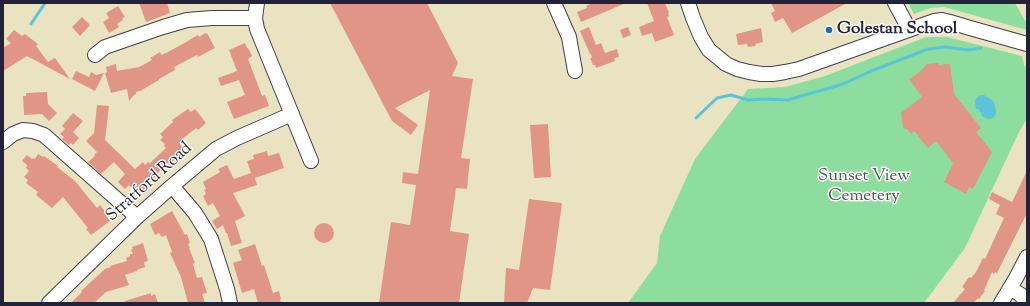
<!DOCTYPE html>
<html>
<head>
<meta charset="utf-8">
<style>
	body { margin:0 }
	#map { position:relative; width:1030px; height:306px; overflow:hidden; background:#eae3c2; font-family:"Sorts Mill Goudy",serif }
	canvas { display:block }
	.frame { position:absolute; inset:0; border:4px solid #22223b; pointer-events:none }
</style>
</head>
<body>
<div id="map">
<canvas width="1030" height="306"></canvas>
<div class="frame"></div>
</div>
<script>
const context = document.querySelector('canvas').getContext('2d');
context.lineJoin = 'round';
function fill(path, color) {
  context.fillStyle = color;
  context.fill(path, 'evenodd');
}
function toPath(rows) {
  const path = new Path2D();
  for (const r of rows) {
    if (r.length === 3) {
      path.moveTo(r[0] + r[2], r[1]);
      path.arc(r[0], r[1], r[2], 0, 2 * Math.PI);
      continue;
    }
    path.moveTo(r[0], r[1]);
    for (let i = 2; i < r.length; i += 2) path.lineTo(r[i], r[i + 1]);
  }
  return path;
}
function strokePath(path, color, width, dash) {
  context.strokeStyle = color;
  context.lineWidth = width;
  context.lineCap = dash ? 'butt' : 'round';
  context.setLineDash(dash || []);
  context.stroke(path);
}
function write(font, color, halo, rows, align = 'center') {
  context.font = font + ' "Sorts Mill Goudy",serif';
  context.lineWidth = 3;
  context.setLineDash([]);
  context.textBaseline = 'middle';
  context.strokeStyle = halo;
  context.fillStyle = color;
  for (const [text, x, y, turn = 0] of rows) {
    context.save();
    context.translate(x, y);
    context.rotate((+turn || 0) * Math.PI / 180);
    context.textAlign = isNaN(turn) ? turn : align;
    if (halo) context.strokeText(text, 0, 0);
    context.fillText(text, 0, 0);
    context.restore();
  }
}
fill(toPath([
	[908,3,1015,3,1027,24,1027,30,944,7,931,8,914,14],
	[926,37,947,37,1022,56,1024,65,1027,68,1027,118,1018,134,965,248,924,303,628,303,657,263,660,236,695,159,748,89,785,87,825,76]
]), '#8dde9e');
fill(toPath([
	[980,95,984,95,992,100,994,102,996,110,996,114,994,117,990,119,985,118,981,115,982,114,978,109,976,109,975,100]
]), '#5bc4d8');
strokePath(toPath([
	[31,24,45,3],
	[696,118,717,98,731,95,748,100,764,99,788,100,843,84,869,72,928,49,946,47,968,50,981,48]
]), '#5bc4d8', 3);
fill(toPath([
	[139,3,167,3,170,13,146,22],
	[330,3,427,3,458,63,452,76,473,79,461,158,470,159,467,189,456,188,450,231,469,234,459,303,379,303,391,222,410,225,416,185,402,183,403,172,418,174,430,90,395,108,418,125,411,135,392,121],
	[592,3,626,3,581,22,577,12,587,8,586,6],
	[647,3,665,3,669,13,668,13,669,16,667,17,674,35,655,42,652,33,642,36,639,27,654,21],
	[771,3,847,3,792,33,783,18,775,22,771,13,775,11],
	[118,6,125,17,122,18,123,20,117,24,119,27,109,33,103,22,109,18,106,13],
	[82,17,90,25,80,36,72,27],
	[589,27,596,45,601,43,605,53,617,49,619,57,614,58,615,61,596,68,595,65,593,65,590,58,592,58,591,54,590,54,580,31],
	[628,27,631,35,623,38,620,30],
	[761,28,763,42,755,44,756,46,748,47,747,44,738,45,736,34],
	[14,30,22,36,25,34,38,44,36,46,48,62,55,58,70,79,27,56,3,71,3,48,11,43,6,39],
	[205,33,205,34,207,33,215,48,198,57,197,55,174,67,175,70,159,79,159,80,140,91,136,92,136,94,134,95,129,101,127,89,111,93,105,73,107,72,106,67,116,64,117,71,139,67,152,60,150,58,160,52,161,55,166,53,190,40,189,40,198,35,199,37],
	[245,43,247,48,248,48,252,56,248,59,262,96,265,95,269,106,234,119,227,102,245,95,239,80,221,86,218,78,237,71,229,50],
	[938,63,940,65,944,64,950,64,954,94,981,128,976,132,992,152,973,189,969,187,966,194,944,182,953,163,936,141,928,148,914,131,911,134,907,129,903,128,901,113,922,97,909,79,917,74,927,64],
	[76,71,89,77,91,72,96,75,104,73,95,91,72,79],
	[47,92,48,104,57,113,49,121,42,114,24,115,23,96,26,96,26,93],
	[97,105,109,106,105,140,135,169,143,162,145,165,148,162,150,163,166,148,164,146,165,144,160,140,163,137,160,134,173,122,172,120,188,109,191,112,195,109,206,123,198,130,196,128,181,140,182,142,180,144,184,149,175,157,176,158,169,165,168,163,157,174,158,175,148,185,150,187,141,196,129,185,125,189,118,182,125,174,114,162,101,174,88,162,95,156,94,155,97,152,86,141,94,133],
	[73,113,83,121,73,132,79,138,73,145,71,143,69,145,62,139,64,137,60,134,65,129,62,126],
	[548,124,551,177,534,178,530,125],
	[267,151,268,156,279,153,284,168,255,178,257,185,233,193,245,216,235,221,242,243,231,246,227,233,226,233,223,225,217,229,212,221,220,216,213,203,208,206,203,196,206,194,204,190,206,189,203,182,220,172,218,169,227,165,234,179,251,173,247,161,254,159,253,155],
	[38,154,43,157,44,156,58,166,57,167,75,181,97,208,100,205,108,215,106,216,110,221,91,235,86,229,88,228,63,197,52,208,36,195,38,192,26,183,28,180,24,177,29,171,26,168,27,165,22,161,27,155,32,159,33,158,35,159],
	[1027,171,1027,213,997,273,995,272,994,274,992,272,986,286,984,290,985,291,979,299,978,298,974,303,953,303,965,289,962,287,969,277,971,278,976,272,983,258,985,259,1004,218,996,214,1000,205,989,199,992,192,1012,202],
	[529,199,562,203,550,290,533,288,527,303,504,303,506,268,519,270],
	[172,211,185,235,187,234,190,243,188,244,190,248,189,248,195,263,193,264,197,278,202,277,207,293,202,294,205,303,188,303,181,277,170,253,172,252,166,235,162,237,159,233,155,235,150,224],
	[324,233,10],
	[143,243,148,261,144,262,145,267,137,270,137,271,125,275,129,285,106,292,94,303,71,303,82,292,81,291,105,269,111,267,110,266,127,261,126,258,130,256,130,254,133,254,131,250,133,249,132,247],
	[255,244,262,266,264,265,273,293,279,291,281,299,280,299,281,303,258,303,254,289,242,293,233,263,242,260,238,250],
	[151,293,151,296,155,294,158,303,125,303,125,301]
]), '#e19587');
const minor = toPath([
	[257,3,255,18,257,29,311,161],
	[554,3,569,37,575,71],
	[688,3,693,18,701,37,709,50,726,64,737,69,749,72,761,74,773,74,785,72,799,69,934,21,942,20,950,22,970,28,1027,44],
	[895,3,909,29],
	[95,55,105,47,163,27,187,20,212,18,255,18],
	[3,142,13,134,23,130,33,131,44,135,137,217],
	[172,186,195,213,211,239,227,289,230,303],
	[1010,288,1021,295,1026,303],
	[49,303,137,217,172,186,216,149,237,138,292,114],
	[1001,303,1016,278,1027,257]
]);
strokePath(minor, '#403f4f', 16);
strokePath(minor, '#fff', 14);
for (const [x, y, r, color] of [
	[829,30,4,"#1f6fb2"]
]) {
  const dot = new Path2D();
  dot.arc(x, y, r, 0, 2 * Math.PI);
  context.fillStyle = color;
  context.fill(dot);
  strokePath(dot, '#fdfcf7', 1.5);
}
write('bold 17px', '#22223b', '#fdfcf7', [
	["Golestan School",837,30]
], 'left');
write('17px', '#425a59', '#fdfcf7', [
	["Sunset View",864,177],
	["Cemetery",864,197]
]);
write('17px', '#22223b', '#fdfcf7', [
	["Stratford Road",150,183,-42]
]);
</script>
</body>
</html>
